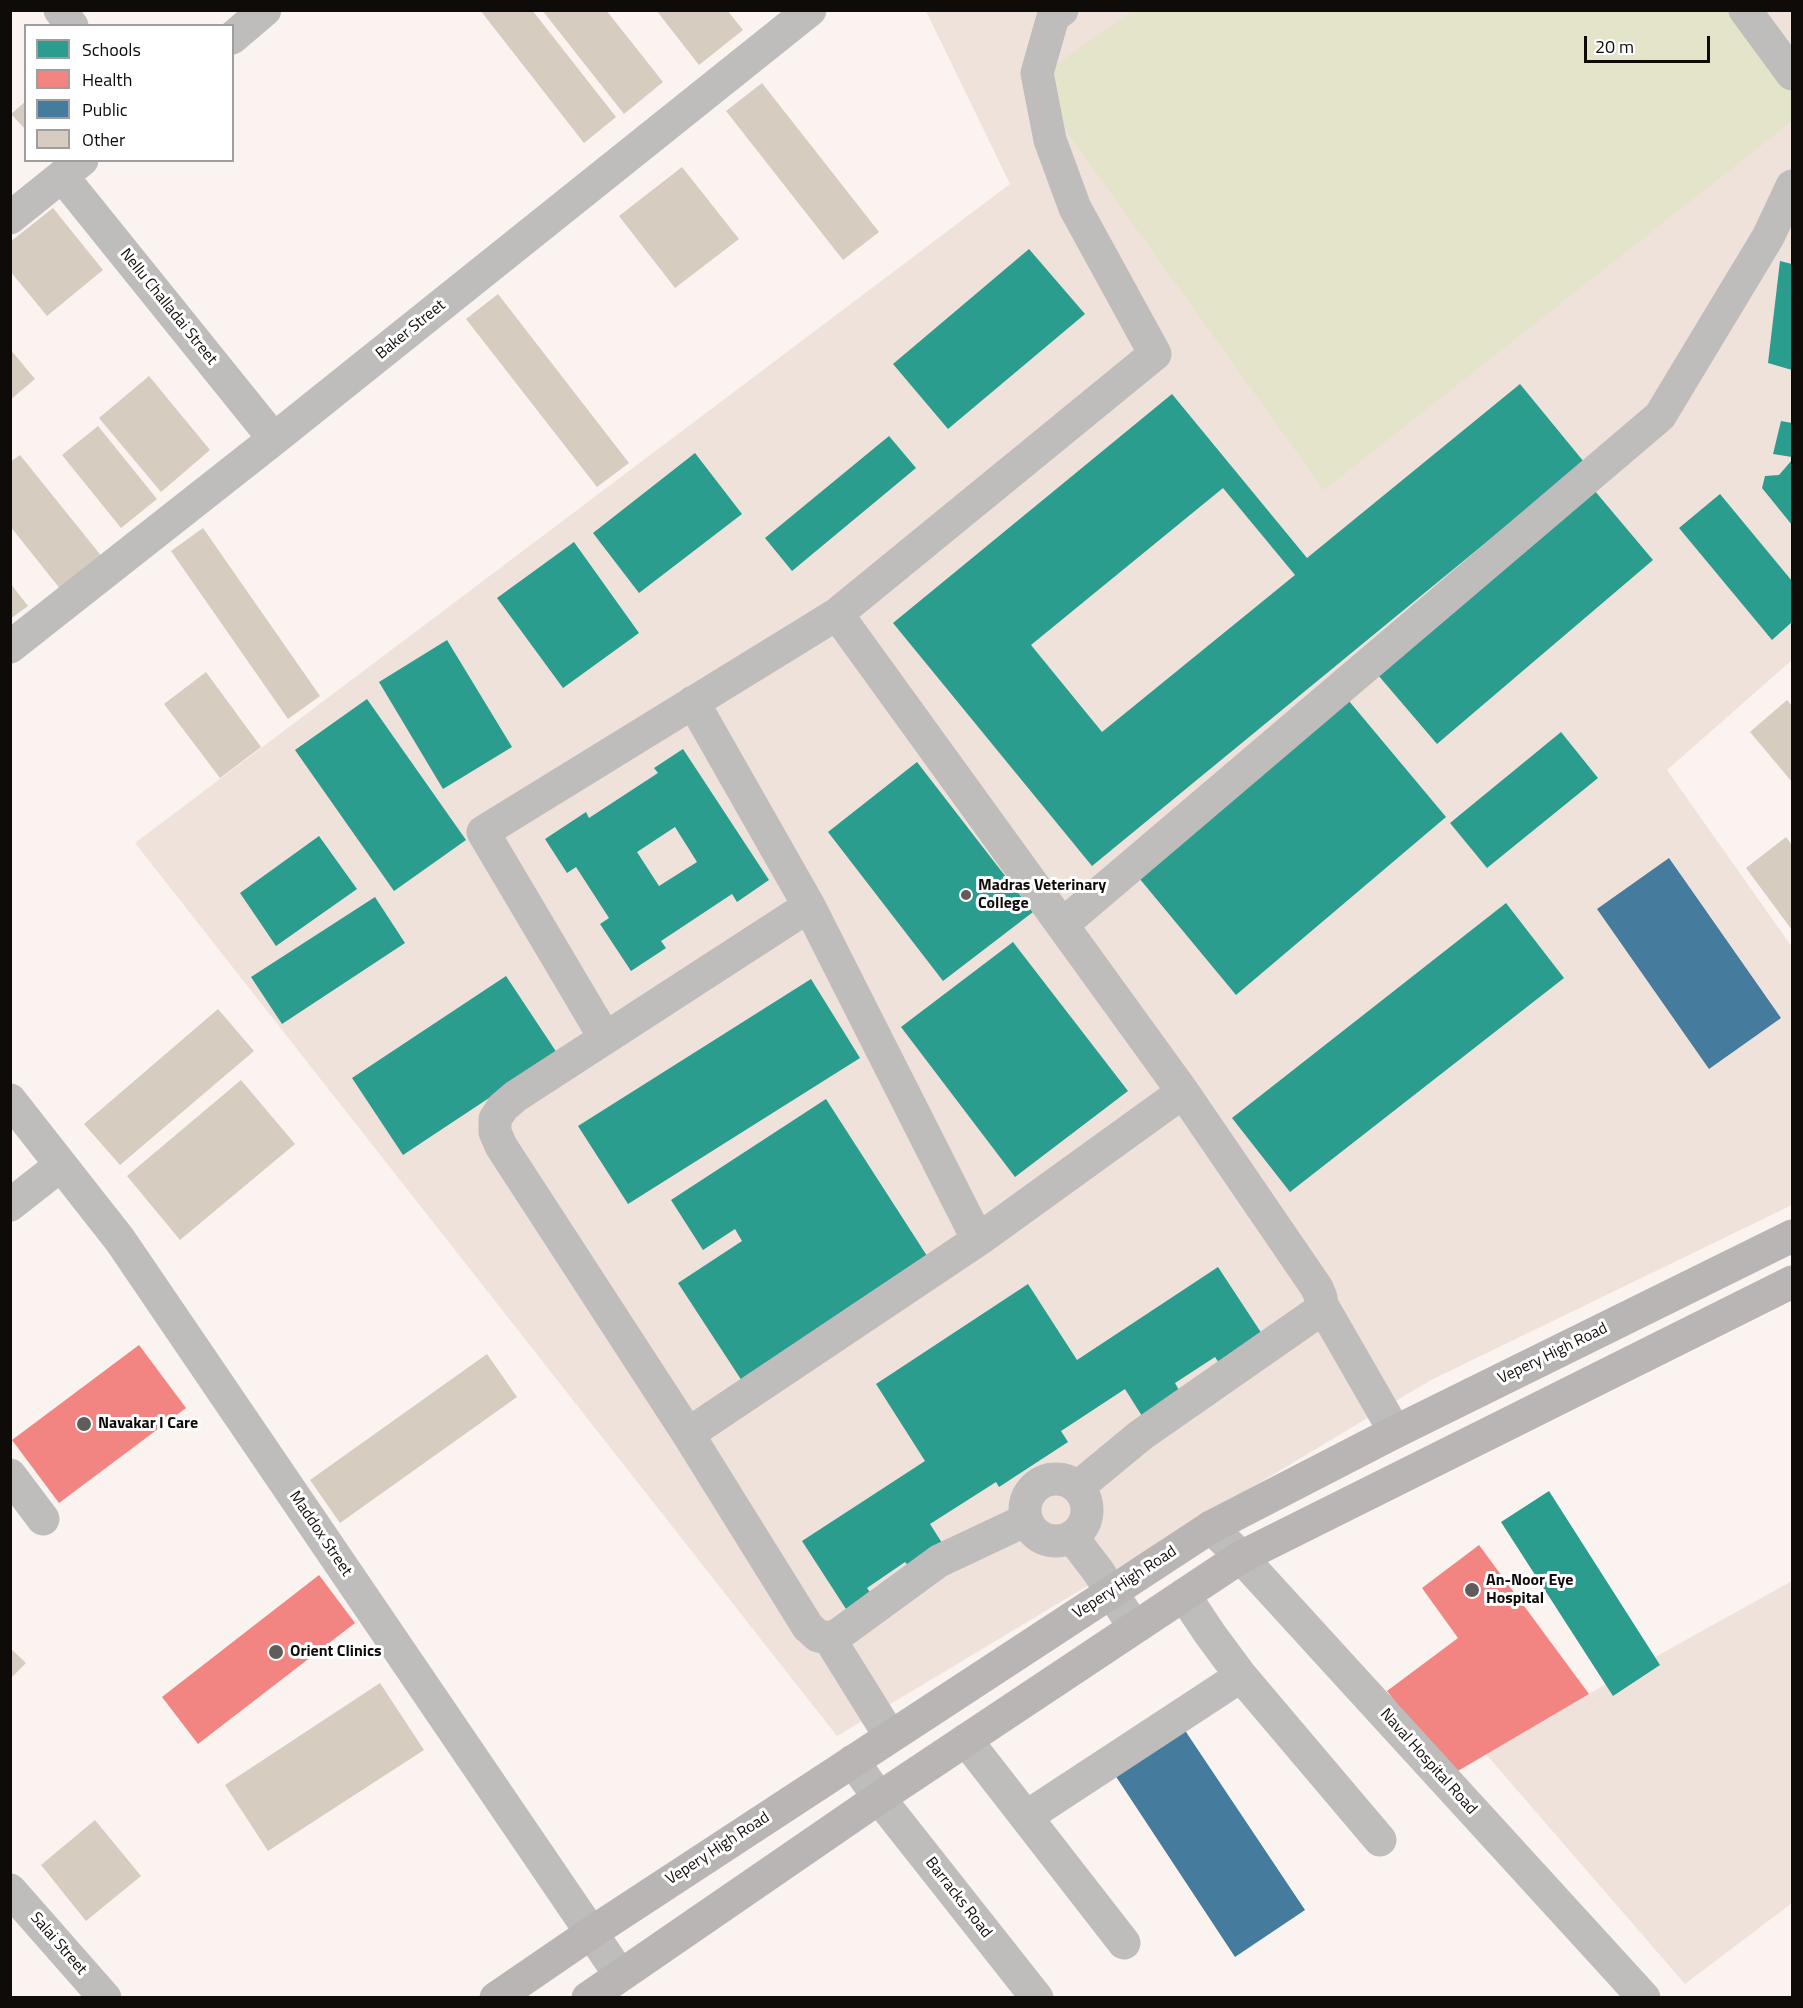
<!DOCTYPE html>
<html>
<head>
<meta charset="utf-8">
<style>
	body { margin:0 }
	#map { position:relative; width:1803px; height:2008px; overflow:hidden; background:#faf3f0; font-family:"Titillium Web",sans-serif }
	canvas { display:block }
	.frame { position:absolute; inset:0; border:12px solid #0f0b09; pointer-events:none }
	.legend { position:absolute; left:24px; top:24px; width:210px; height:138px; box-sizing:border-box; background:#fff; border:2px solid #9f9d9d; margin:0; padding:8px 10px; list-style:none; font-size:18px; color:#0f0b09 }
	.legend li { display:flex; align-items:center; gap:12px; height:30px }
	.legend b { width:30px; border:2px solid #9f9d9d }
	.scale { position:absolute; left:1584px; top:36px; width:126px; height:27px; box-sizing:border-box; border:3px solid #0f0b09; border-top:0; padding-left:8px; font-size:18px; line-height:21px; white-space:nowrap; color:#0f0b09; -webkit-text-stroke:4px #fff; paint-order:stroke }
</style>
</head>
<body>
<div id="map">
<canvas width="1803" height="2008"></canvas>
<div class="frame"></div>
<ul class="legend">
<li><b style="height:16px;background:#2a9d8f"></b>Schools</li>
<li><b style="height:16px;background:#f28482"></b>Health</li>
<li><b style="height:16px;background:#457b9d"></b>Public</li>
<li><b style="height:16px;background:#d6ccc0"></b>Other</li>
</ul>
<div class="scale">20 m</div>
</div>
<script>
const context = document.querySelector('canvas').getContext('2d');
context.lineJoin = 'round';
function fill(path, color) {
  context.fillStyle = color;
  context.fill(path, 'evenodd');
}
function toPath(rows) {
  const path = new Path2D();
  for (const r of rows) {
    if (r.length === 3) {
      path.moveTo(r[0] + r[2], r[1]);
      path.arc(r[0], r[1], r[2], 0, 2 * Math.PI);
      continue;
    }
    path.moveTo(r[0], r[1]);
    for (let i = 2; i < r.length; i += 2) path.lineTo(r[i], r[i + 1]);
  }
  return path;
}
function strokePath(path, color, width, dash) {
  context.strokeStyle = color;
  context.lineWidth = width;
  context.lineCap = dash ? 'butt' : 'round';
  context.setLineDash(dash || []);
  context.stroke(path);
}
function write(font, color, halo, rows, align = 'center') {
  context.font = font + ' "Titillium Web",sans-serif';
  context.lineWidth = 6;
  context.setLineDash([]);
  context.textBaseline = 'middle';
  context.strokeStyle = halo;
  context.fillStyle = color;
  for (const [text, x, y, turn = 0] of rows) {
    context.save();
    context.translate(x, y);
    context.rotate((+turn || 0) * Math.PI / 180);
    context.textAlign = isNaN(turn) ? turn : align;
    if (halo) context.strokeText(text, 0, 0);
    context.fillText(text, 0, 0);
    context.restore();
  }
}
fill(toPath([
	[926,11,1792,11,1792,660,1667,770,1792,947,1792,1205,1431,1380,837,1736,135,843,1010,184],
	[1792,1581,1792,1903,1685,1984,1484,1752]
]), '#efe2db');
fill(toPath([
	[1133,11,1743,11,1792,83,1792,121,1324,490,1031,82]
]), '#e3e4ca');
fill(toPath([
	[1029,249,1085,314,948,429,893,364],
	[1780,261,1792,264,1792,370,1768,363],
	[1520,384,1584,462,1092,866,893,623,1172,394,1307,558],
	[1223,488,1295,575,1102,732,1031,645],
	[1781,421,1792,423,1792,457,1773,454],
	[889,436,916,468,792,571,765,538],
	[695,453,742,514,639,593,593,533],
	[1792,460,1792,525,1762,488,1765,476,1779,475],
	[1589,484,1653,560,1437,744,1372,668],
	[1720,494,1792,581,1792,622,1772,640,1679,528],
	[574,542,639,633,563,688,497,598],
	[447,640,512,747,443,789,379,682],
	[367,699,466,840,394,891,295,750],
	[1349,701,1446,817,1236,995,1139,878],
	[1561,732,1598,778,1487,868,1450,823],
	[683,749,769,880,737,902,732,894,661,941,666,948,631,971,600,924,609,918,576,867,567,873,545,839,586,812,589,818,658,773,654,768],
	[675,827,697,862,659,886,637,852],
	[917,762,1033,912,943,981,828,832],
	[319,836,357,889,276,946,240,893],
	[375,897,405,943,282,1024,251,977],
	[1506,903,1564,978,1290,1192,1232,1118],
	[1013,942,1128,1091,1015,1177,901,1027],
	[506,976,557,1053,403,1155,352,1078],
	[811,979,860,1058,628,1204,578,1126],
	[826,1099,929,1259,742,1381,678,1283,742,1241,735,1229,703,1250,671,1200],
	[1218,1267,1264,1337,1221,1366,1215,1357,1175,1383,1180,1392,1142,1416,1125,1389,1061,1431,1068,1442,999,1487,996,1482,930,1524,944,1546,910,1568,905,1562,867,1588,871,1594,846,1609,802,1541,925,1461,876,1384,1028,1284,1077,1360],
	[1549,1491,1660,1665,1613,1696,1501,1522]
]), '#2a9d8f');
fill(toPath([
	[139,1345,186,1408,59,1503,12,1440],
	[1479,1545,1589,1694,1451,1775,1387,1691,1458,1638,1422,1588],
	[319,1575,355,1623,198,1744,162,1697]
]), '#f28482');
fill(toPath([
	[1669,858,1781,1018,1709,1069,1597,909],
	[1180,1723,1305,1910,1235,1957,1111,1769]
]), '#457b9d');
fill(toPath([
	[480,10,532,10,616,117,584,143],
	[542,10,606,10,663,82,624,114],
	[656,10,727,10,743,30,699,65],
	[762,83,879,232,843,260,726,111],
	[26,101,26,130,11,114],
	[682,167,739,239,675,288,619,216],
	[53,208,103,270,47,316,10,271,10,242],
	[498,294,629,463,597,487,466,319],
	[10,349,35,379,10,400],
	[149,376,210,450,161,492,99,418],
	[98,426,157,499,121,528,62,455],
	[20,455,103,558,61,590,10,526,10,462],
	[203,528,320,696,288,719,171,551],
	[10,583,28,606,10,619],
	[206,672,261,747,220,778,164,704],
	[1787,700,1792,706,1792,782,1750,732],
	[1786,837,1792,845,1792,930,1746,868],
	[218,1009,254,1051,120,1165,84,1124],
	[241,1080,295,1144,180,1240,127,1176],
	[487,1354,517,1397,340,1523,310,1480],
	[10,1648,26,1663,10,1679],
	[380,1683,424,1750,268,1851,225,1785],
	[95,1820,141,1876,86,1921,41,1865]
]), '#d6ccc0');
strokePath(toPath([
	[60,10,72,26],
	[1745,10,1792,74],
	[232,38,265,10],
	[62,176,274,439],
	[10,218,82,160],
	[837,614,1183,1092,1317,1288,1321,1298,1322,1305,1316,1313,1141,1435,1078,1487],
	[10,647,274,439,810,10],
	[693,702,809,906,978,1240],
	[809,906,516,1096,503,1107,495,1119,495,1132,501,1146,688,1434,808,1627,818,1636,829,1638,839,1634,939,1561,1026,1520],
	[1062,925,1660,416,1768,237,1792,186],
	[605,1038,483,832,837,614,1155,354,1075,208,1050,140,1037,73,1053,17,1062,10],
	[10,1100,120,1240,620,1975],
	[10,1205,61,1165],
	[1322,1305,1395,1432],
	[688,1434,978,1240,1183,1092],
	[10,1475,43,1519],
	[1056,1510,31],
	[1211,1527,1241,1557,1644,1998],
	[1072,1537,1098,1571,1134,1627],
	[1184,1595,1210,1634,1241,1676],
	[829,1638,890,1736],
	[966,1740,1124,1943],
	[853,1761,879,1798,1037,1998],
	[1026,1817,1241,1676,1380,1840],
	[10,1890,105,1998]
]), '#bfbdbc', 33);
strokePath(toPath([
	[496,1998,591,1933,1211,1527,1395,1432,1792,1236],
	[588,1998,879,1798,1241,1557,1792,1282]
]), '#b9b5b4', 33);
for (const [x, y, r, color] of [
	[966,895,6,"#615c5a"],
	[84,1424,8,"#615c5a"],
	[1472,1590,8,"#615c5a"],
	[276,1652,8,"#615c5a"]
]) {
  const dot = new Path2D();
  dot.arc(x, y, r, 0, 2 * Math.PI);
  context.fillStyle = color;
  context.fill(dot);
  strokePath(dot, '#fff', 2);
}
write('16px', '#0f0b09', '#fff', [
	["Nellu Challadai Street",168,307,51],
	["Baker Street",411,330,-39],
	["Vepery High Road",1553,1354,-26],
	["Maddox Street",320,1534,56],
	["Vepery High Road",1125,1583,-33],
	["Naval Hospital Road",1428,1762,48],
	["Vepery High Road",718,1849,-33],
	["Barracks Road",958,1898,52],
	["Salai Street",58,1944,49]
]);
write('bold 16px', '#0f0b09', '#fff', [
	["Madras Veterinary",978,886],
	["College",978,904],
	["Navakar I Care",98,1424],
	["An-Noor Eye",1486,1581],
	["Hospital",1486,1599],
	["Orient Clinics",290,1652]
], 'left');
</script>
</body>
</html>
